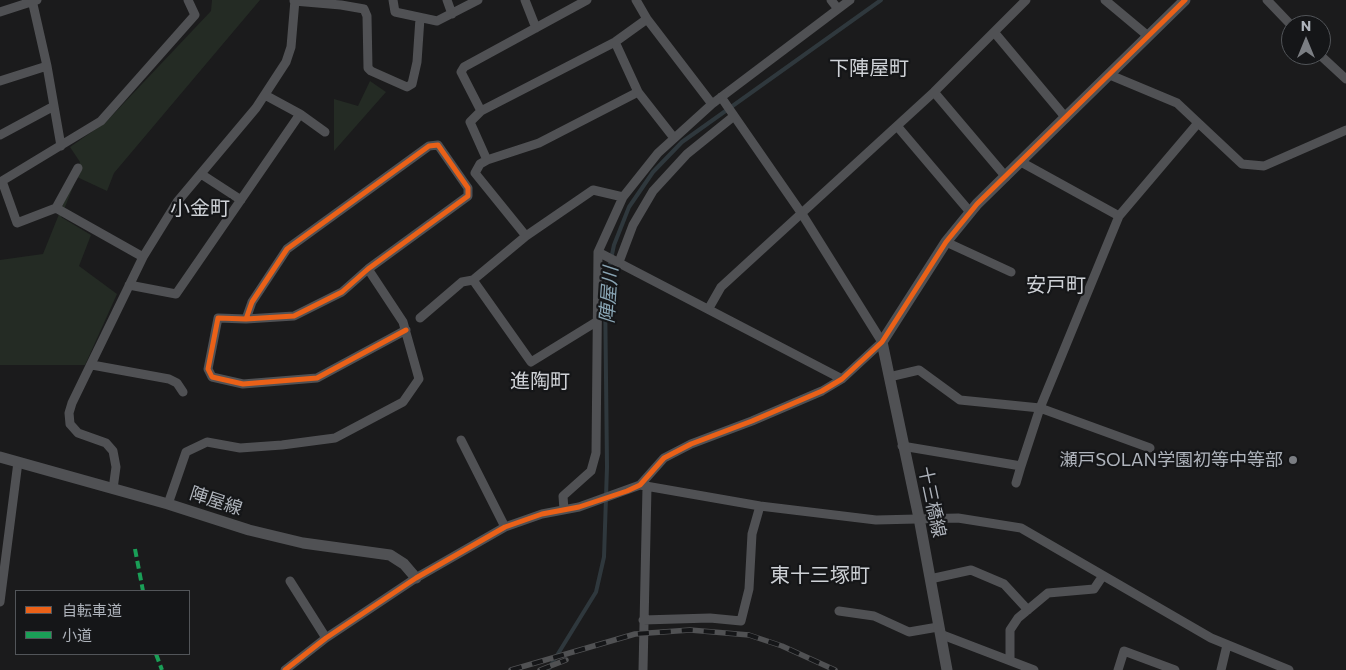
<!DOCTYPE html>
<html>
<head>
<meta charset="utf-8">
<style>
	body { margin:0 }
	#map { position:relative; width:1346px; height:670px; overflow:hidden; background:#1b1b1c; font-family:Commissioner,"Noto Sans JP",sans-serif }
	canvas { display:block }
	.legend { position:absolute; left:15px; top:590px; width:175px; height:65px; box-sizing:border-box; background:#151618; border:1px solid #525559; margin:0; padding:6px 9px; list-style:none; font-size:15px; color:#aeb3bb }
	.legend li { display:flex; align-items:center; gap:10px; height:25px }
	.legend b { width:25px; border:1px solid #525559 }
	.north { position:absolute; left:1281px; top:15px; width:50px; height:50px; box-sizing:border-box; background:#151618; border:1px solid #525559; border-radius:50%; rotate:0deg; font-size:14px; font-weight:700; line-height:20px; text-align:center; color:#aeb3bb }
	.north::after { content:''; display:block; margin:auto; width:18px; height:22px; background:#7b7e83; clip-path:polygon(50% 0,100% 100%,50% 72%,0 100%) }
</style>
</head>
<body>
<div id="map">
<canvas width="1346" height="670"></canvas>
<ul class="legend">
<li><b style="height:6px;background:#ea6118"></b>自転車道</li>
<li><b style="height:6px;background:#1a9f57"></b>小道</li>
</ul>
<div class="north">N</div>
</div>
<script>
const context = document.querySelector('canvas').getContext('2d');
context.lineJoin = 'round';
function fill(path, color) {
  context.fillStyle = color;
  context.fill(path, 'evenodd');
}
function toPath(rows) {
  const path = new Path2D();
  for (const r of rows) {
    path.moveTo(r[0], r[1]);
    for (let i = 2; i < r.length; i += 2) path.lineTo(r[i], r[i + 1]);
  }
  return path;
}
function strokePath(path, color, width, dash) {
  context.strokeStyle = color;
  context.lineWidth = width;
  context.lineCap = dash ? 'butt' : 'round';
  context.setLineDash(dash || []);
  context.stroke(path);
}
function write(font, color, halo, rows, align = 'center') {
  context.font = font + ' Commissioner,"Noto Sans JP",sans-serif';
  context.lineWidth = 4.5;
  context.setLineDash([]);
  context.textBaseline = 'middle';
  context.strokeStyle = halo;
  context.fillStyle = color;
  for (const [text, x, y, turn = 0] of rows) {
    context.save();
    context.translate(x, y);
    context.rotate((+turn || 0) * Math.PI / 180);
    context.textAlign = isNaN(turn) ? turn : align;
    if (halo) context.strokeText(text, 0, 0);
    context.fillText(text, 0, 0);
    context.restore();
  }
}
fill(toPath([
	[212,0,260,0,114,173,107,191,77,177,61,217,91,235,79,266,117,294,85,365,0,365,0,260,43,254,80,162,70,147,106,122,211,11],
	[370,81,386,92,334,151,334,99,358,106]
]), '#242b24');
strokePath(toPath([
	[548,670,596,592,604,557,607,467,605,287,614,245,629,207,653,172,682,142,881,0]
]), '#2f383d', 4);
strokePath(toPath([
	[32,0,47,66,61,146],
	[393,0,395,12,437,21,478,0],
	[447,0,452,14],
	[525,0,536,28],
	[636,0,647,19,712,104],
	[831,0,838,9],
	[1105,0,1148,36],
	[1267,0,1291,25],
	[294,1,341,5,364,9,367,16,368,68,371,71,407,87,412,84,417,62,420,18],
	[0,12,37,0],
	[994,32,1066,118],
	[615,42,638,92,674,138],
	[1320,55,1346,79],
	[1110,75,1177,103,1242,164,1264,166,1346,130],
	[0,81,47,66],
	[934,92,1006,177],
	[265,95,300,114,325,132],
	[481,111,461,72,464,67,587,0],
	[897,126,970,212],
	[0,135,54,106],
	[487,160,539,143,638,92],
	[1021,162,1119,216],
	[78,168,56,208,143,257],
	[201,174,241,200],
	[623,197,593,190,526,236,475,173,480,164,487,160,470,122,481,111,615,42,647,19],
	[56,208,17,223,2,181,101,121,195,15,188,0],
	[946,242,1011,272],
	[598,252,842,379],
	[619,262,633,225,653,191,687,154,734,116],
	[473,280,531,362,596,322],
	[129,285,176,294,300,114],
	[709,308,721,287,934,92,1026,0],
	[420,318,462,282,473,280,526,236],
	[246,319,252,302,287,249,429,146,438,145,468,188,468,196,368,269,342,292,294,316,246,319,218,318,208,369,212,377,243,384,317,378,406,330],
	[92,365,169,379,177,383,183,392],
	[889,377,919,370,960,400,1040,408,1150,448],
	[461,440,505,527],
	[902,446,1021,466,1040,408,1119,216,1198,123],
	[1016,483,1021,466],
	[640,485,760,506,876,520,958,518,1021,528,1211,638,1289,670],
	[113,489,116,467,113,451,106,443,78,433,70,424,69,413,72,403,143,257,177,202,256,108,286,62,291,47,295,0],
	[168,504,186,452,207,442,240,448,282,445,335,438,403,402,419,379,403,322,368,269],
	[564,510,563,496,591,471,596,453,598,252,623,197,658,153,712,104,850,0],
	[930,579,971,570,1004,584,1028,610],
	[290,581,326,638],
	[0,602,18,462],
	[839,611,874,616,909,632,938,627],
	[643,620,710,618,741,621,749,589,752,534,760,506],
	[940,634,1034,670],
	[1010,660,1010,630,1018,618,1048,593,1094,589,1102,577],
	[285,670,326,638,416,578,505,527,542,514,579,507,640,485,664,458,691,444,752,421,822,391,842,379,882,342,802,214,721,97],
	[643,670,647,487],
	[1118,670,1124,651,1175,670],
	[1221,670,1227,645]
]), '#505154', 9);
strokePath(toPath([
	[0,457,168,504,249,530,303,543,390,555,404,564,416,578],
	[947,670,919,518,882,342,946,242,977,204,1185,0]
]), '#505154', 11);
const rail = toPath([
	[511,670,635,634,690,630,749,635,782,646,835,670],
	[540,670,566,660]
]);
strokePath(rail, '#505153', 5.5);
strokePath(rail, '#151618', 4, [11]);
strokePath(toPath([
	[135,549,143,591],
	[156,654,162,670]
]), '#1a9f57', 4, [8, 4]);
strokePath(toPath([
	[246,319,252,302,287,249,429,146,438,145,468,188,468,196,368,269,342,292,294,316,246,319,218,318,208,369,212,377,243,384,317,378,406,330],
	[285,670,326,638,416,578,505,527,542,514,579,507,627,491,640,485,664,458,691,444,752,421,822,391,842,379,882,342,946,242,977,204,1185,0]
]), '#ea6118', 5);
for (const [x, y, r, color] of [
	[1293,460,5,"#7b7e83"]
]) {
  const dot = new Path2D();
  dot.arc(x, y, r, 0, 2 * Math.PI);
  context.fillStyle = color;
  context.fill(dot);
  strokePath(dot, '#151618', 2);
}
write('18px', '#aeb3bb', '#151618', [
	["瀬戸SOLAN学園初等中等部",1283,460]
], 'right');
write('18px', '#aeb3bb', '#151618', [
	["陣屋線",216,501,18],
	["十三橋線",932,502,78]
]);
write('italic 19px', '#88a4b3', '#151618', [
	["陣屋川",609,295,-86]
]);
write('20px', '#cfd2d7', '#151618', [
	["下陣屋町",869,68],
	["小金町",200,208],
	["安戸町",1056,285],
	["進陶町",540,381],
	["東十三塚町",820,575]
]);
</script>
</body>
</html>
